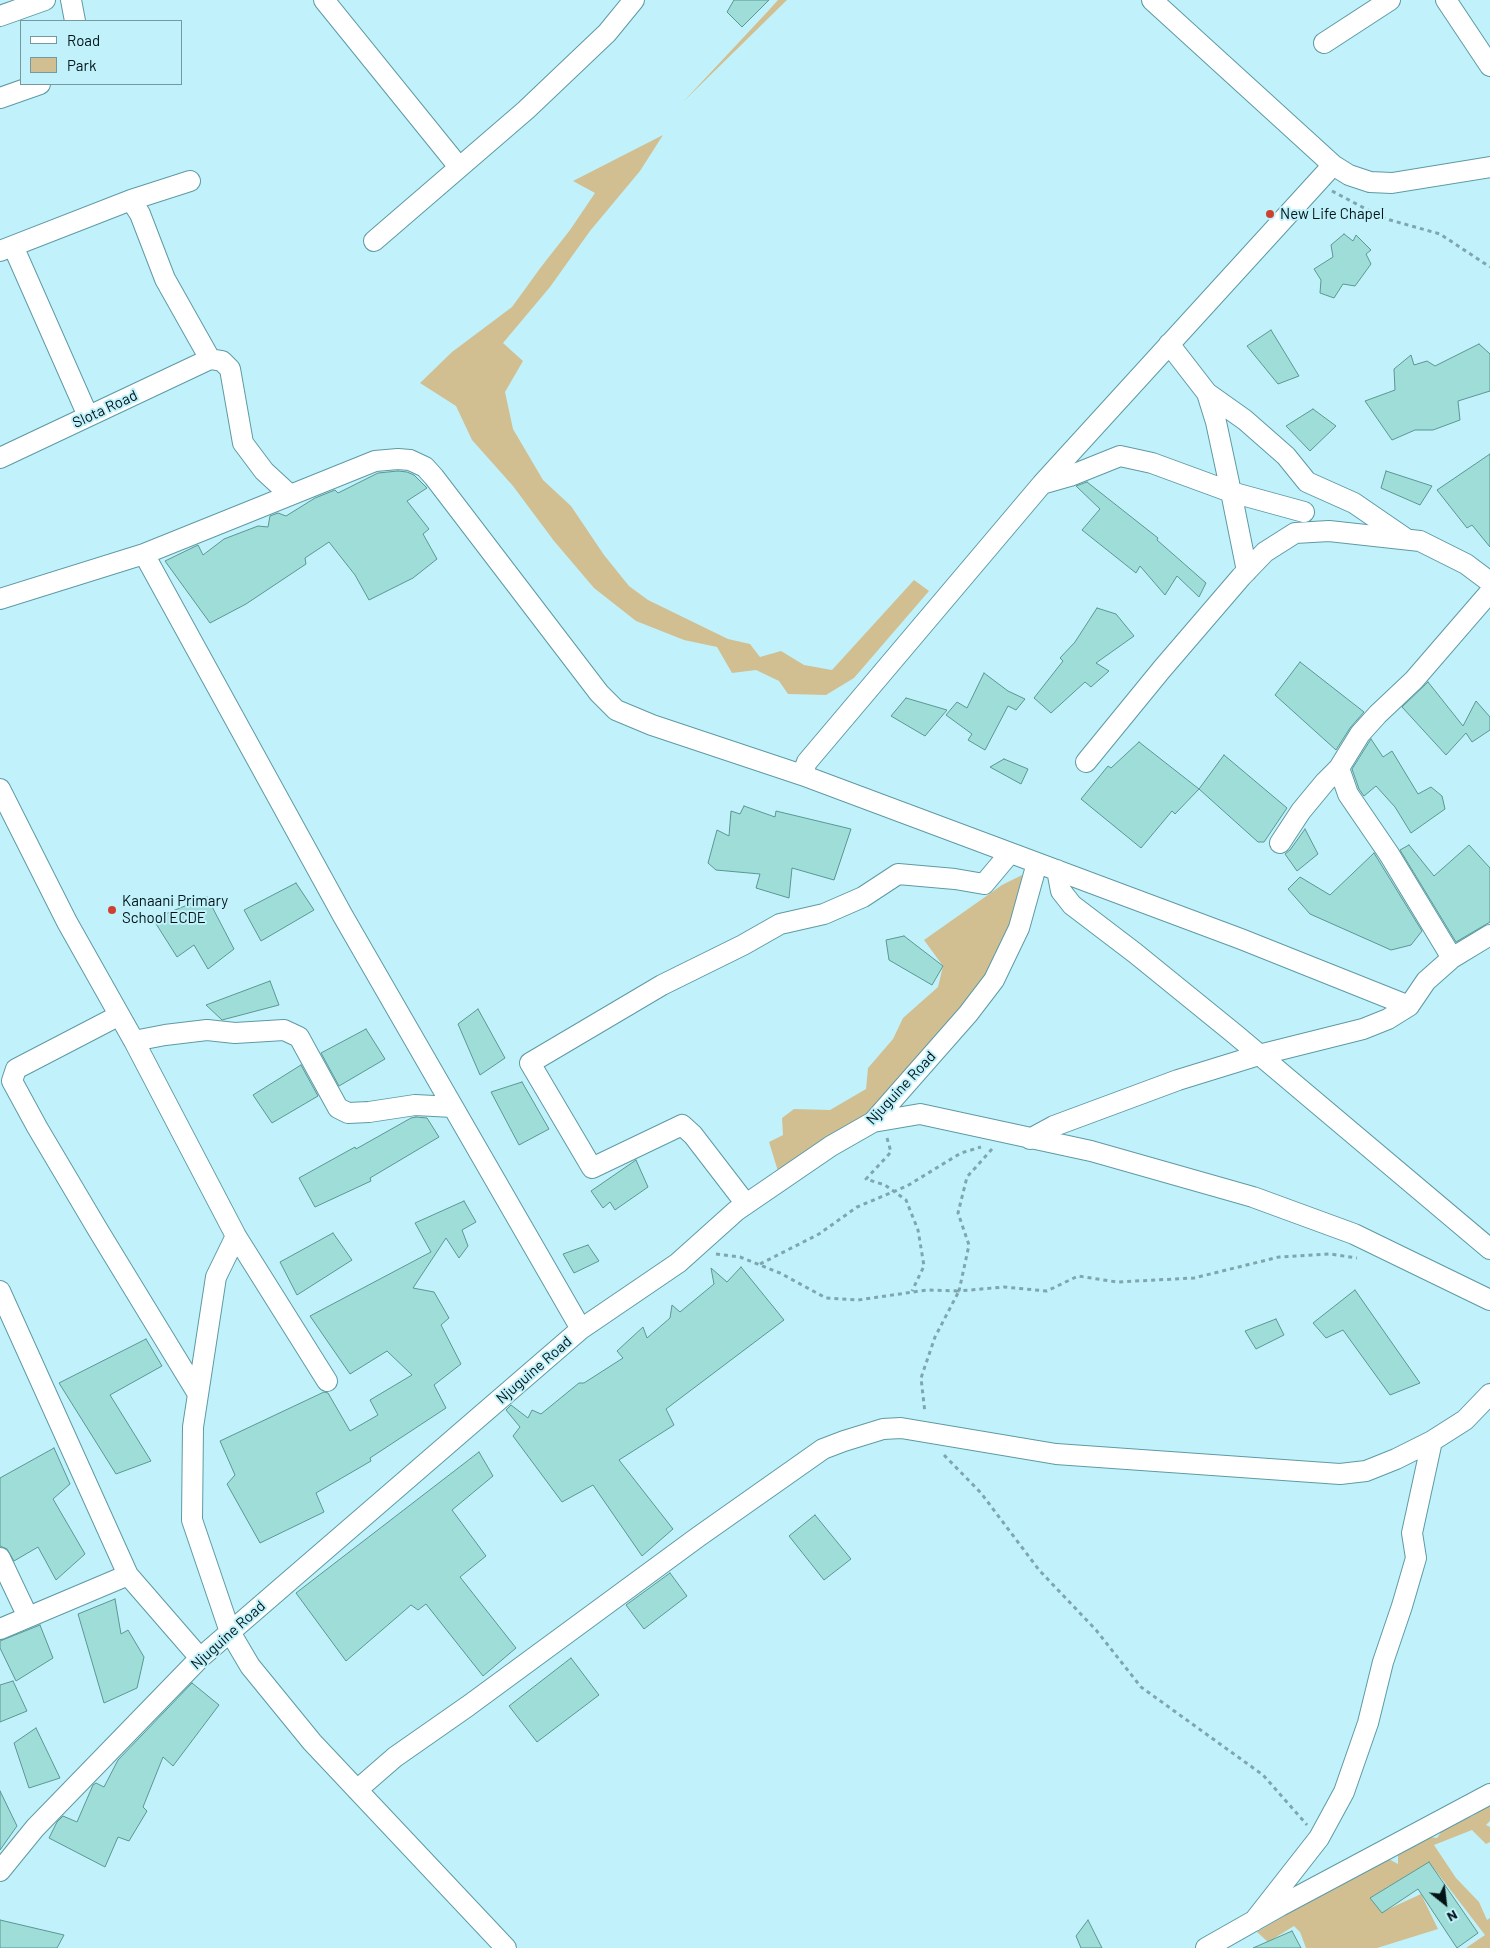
<!DOCTYPE html>
<html>
<head>
<meta charset="utf-8">
<style>
	body { margin:0 }
	#map { position:relative; width:1490px; height:1948px; overflow:hidden; background:#c1f2fb; font-family:Barlow,sans-serif }
	canvas { display:block }
	.legend { position:absolute; left:20px; top:20px; width:162px; height:65px; box-sizing:border-box; background:#c1f2fb; border:1px solid #7499a0; margin:0; padding:6px 9px; list-style:none; font-size:15px; color:#001418 }
	.legend li { display:flex; align-items:center; gap:10px; height:25px }
	.legend b { width:25px; border:1px solid #7499a0 }
	.north { position:absolute; left:1420px; top:1878px; width:50px; height:50px; -webkit-text-stroke:4px #c1f2fb; paint-order:stroke; rotate:151deg; font-size:14px; font-weight:700; line-height:20px; text-align:center; color:#001418 }
	.north::after { content:''; display:block; margin:auto; width:18px; height:22px; background:#001418; clip-path:polygon(50% 0,100% 100%,50% 72%,0 100%) }
</style>
</head>
<body>
<div id="map">
<canvas width="1490" height="1948"></canvas>
<ul class="legend">
<li><b style="height:6px;background:#fff"></b>Road</li>
<li><b style="height:14px;background:#d1bf91"></b>Park</li>
</ul>
<div class="north">N</div>
</div>
<script>
const context = document.querySelector('canvas').getContext('2d');
context.lineJoin = 'round';
function fill(path, color) {
  context.fillStyle = color;
  context.fill(path, 'evenodd');
}
function toPath(rows) {
  const path = new Path2D();
  for (const r of rows) {
    path.moveTo(r[0], r[1]);
    for (let i = 2; i < r.length; i += 2) path.lineTo(r[i], r[i + 1]);
  }
  return path;
}
function strokePath(path, color, width, dash) {
  context.strokeStyle = color;
  context.lineWidth = width;
  context.lineCap = dash ? 'butt' : 'round';
  context.setLineDash(dash || []);
  context.stroke(path);
}
function write(font, color, halo, rows, align = 'center') {
  context.font = font + ' Barlow,sans-serif';
  context.lineWidth = 4;
  context.setLineDash([]);
  context.textBaseline = 'middle';
  context.strokeStyle = halo;
  context.fillStyle = color;
  for (const [text, x, y, turn = 0] of rows) {
    context.save();
    context.translate(x, y);
    context.rotate((+turn || 0) * Math.PI / 180);
    context.textAlign = isNaN(turn) ? turn : align;
    if (halo) context.strokeText(text, 0, 0);
    context.fillText(text, 0, 0);
    context.restore();
  }
}
fill(toPath([
	[778,0,787,0,683,102,769,10],
	[663,135,640,171,590,231,550,287,503,343,523,361,505,392,513,429,543,480,571,506,604,555,629,586,648,600,728,639,750,644,760,657,781,651,804,665,832,670,914,580,929,591,854,678,826,695,788,694,779,681,756,670,732,673,717,647,684,640,636,621,594,588,554,541,513,486,472,440,456,406,420,383,452,352,512,307,541,267,570,230,595,193,573,181],
	[1022,875,1019,928,994,980,873,1122,781,1181,769,1142,783,1135,782,1118,794,1109,830,1110,866,1089,868,1068,893,1039,903,1018,938,987,943,966,924,940,1002,885],
	[1490,1803,1490,1821,1486,1825,1490,1827,1490,1842,1486,1844,1472,1830,1434,1845,1456,1878,1479,1902,1487,1920,1490,1918,1490,1948,1466,1948,1485,1935,1429,1862,1370,1898,1382,1912,1421,1894,1438,1929,1377,1948,1306,1948,1300,1932,1294,1926,1268,1942,1257,1932,1318,1896,1337,1888,1343,1863,1373,1867,1389,1859,1398,1864,1398,1853,1413,1835,1437,1838,1446,1825,1473,1816]
]), '#d1bf91');
const building = toPath([
	[734,0,769,0,742,27,727,12,734,0],
	[1344,234,1353,241,1356,235,1371,250,1366,254,1371,264,1355,286,1343,284,1334,298,1320,293,1321,280,1314,269,1333,257,1331,245,1344,234],
	[1271,330,1299,376,1278,384,1247,346,1271,330],
	[1479,344,1490,354,1490,391,1458,401,1460,420,1433,430,1415,430,1392,440,1365,401,1395,390,1394,369,1411,355,1414,365,1427,361,1435,366,1479,344],
	[1313,409,1336,426,1310,451,1286,426,1313,409],
	[1490,454,1490,547,1472,525,1467,528,1437,490,1490,454],
	[398,471,407,472,414,475,427,488,407,501,429,529,423,534,437,559,413,578,369,600,355,575,329,542,305,558,306,564,246,604,210,623,165,561,198,545,203,555,224,539,258,526,268,527,270,516,278,513,286,516,315,498,335,490,338,493,378,473,398,471],
	[1386,471,1432,486,1420,505,1381,488,1386,471],
	[1087,482,1158,538,1157,540,1206,583,1199,597,1177,576,1165,595,1140,566,1136,573,1082,530,1100,509,1076,486,1087,482],
	[1097,608,1116,614,1134,636,1096,663,1109,671,1091,687,1085,682,1051,713,1034,698,1063,661,1060,658,1075,642,1097,608],
	[1300,662,1364,712,1350,728,1336,750,1275,695,1300,662],
	[984,673,1008,691,1025,699,1016,710,1008,706,985,750,968,740,972,734,946,715,957,702,967,708,984,673],
	[1428,682,1463,726,1476,701,1490,717,1490,730,1472,742,1466,733,1446,755,1402,707,1428,682],
	[906,698,947,710,925,736,891,716,906,698],
	[1371,739,1383,757,1392,751,1418,794,1431,787,1442,796,1445,809,1411,833,1395,807,1376,786,1364,796,1359,789,1352,769,1371,739],
	[1139,742,1199,789,1175,814,1172,811,1141,848,1081,799,1108,766,1111,768,1139,742],
	[1224,755,1287,808,1264,842,1258,842,1199,789,1224,755],
	[1004,759,1028,769,1021,784,990,767,1004,759],
	[744,806,775,817,776,811,851,829,834,880,792,868,789,898,756,888,760,874,716,870,708,863,717,830,729,836,731,811,740,814,744,806],
	[1305,829,1318,854,1297,871,1285,854,1290,850,1305,829],
	[1409,845,1434,876,1469,845,1490,868,1490,922,1456,942,1400,850,1409,845],
	[1374,853,1422,931,1411,945,1391,950,1310,914,1288,889,1300,877,1330,895,1374,853],
	[296,883,314,910,261,941,244,910,296,883],
	[207,897,234,949,208,969,194,945,177,957,153,919,207,897],
	[904,936,943,966,932,985,889,960,886,940,904,936],
	[270,981,279,1005,222,1020,206,1005,270,981],
	[478,1009,505,1058,480,1075,458,1024,478,1009],
	[366,1029,385,1059,339,1086,321,1053,366,1029],
	[301,1065,318,1096,272,1123,253,1095,301,1065],
	[522,1082,549,1129,519,1145,491,1092,522,1082],
	[416,1117,427,1118,439,1137,370,1178,371,1181,315,1207,299,1178,355,1147,356,1149,411,1118,416,1117],
	[636,1160,648,1187,615,1210,610,1202,603,1208,591,1191,636,1160],
	[464,1201,476,1222,462,1230,468,1246,459,1258,446,1238,413,1288,434,1292,449,1318,441,1325,461,1364,434,1385,446,1408,370,1458,371,1461,316,1493,324,1512,260,1543,227,1484,235,1475,220,1441,324,1392,328,1393,350,1431,378,1415,370,1400,412,1375,387,1351,350,1374,310,1316,431,1252,415,1223,464,1201],
	[333,1233,352,1260,297,1295,280,1262,333,1233],
	[588,1245,599,1261,574,1273,563,1254,588,1245],
	[741,1267,784,1320,666,1409,674,1425,619,1460,673,1529,642,1556,593,1485,562,1502,513,1436,520,1427,506,1410,511,1405,528,1418,532,1410,541,1414,579,1383,584,1383,623,1358,617,1351,643,1327,647,1338,670,1318,672,1305,680,1312,714,1284,711,1268,727,1282,741,1267],
	[1355,1290,1420,1383,1390,1395,1343,1330,1326,1338,1313,1323,1355,1290],
	[1276,1319,1284,1335,1256,1349,1245,1331,1276,1319],
	[146,1339,162,1366,110,1395,151,1461,116,1474,59,1383,146,1339],
	[54,1448,70,1484,53,1499,85,1554,56,1580,38,1547,14,1561,7,1549,0,1546,0,1478,54,1448],
	[479,1452,493,1476,452,1510,486,1556,460,1577,516,1648,483,1676,426,1604,418,1610,411,1605,346,1661,296,1593,479,1452],
	[815,1515,851,1559,824,1580,789,1536,815,1515],
	[670,1573,687,1596,644,1629,626,1605,670,1573],
	[115,1599,121,1634,128,1630,144,1657,137,1688,104,1703,78,1614,115,1599],
	[40,1625,53,1658,16,1681,0,1648,0,1641,40,1625],
	[571,1658,599,1695,537,1742,509,1706,571,1658],
	[13,1681,27,1711,0,1722,0,1685,13,1681],
	[192,1683,219,1705,173,1766,163,1757,143,1807,147,1811,129,1841,118,1837,105,1867,49,1838,57,1822,63,1816,77,1822,93,1785,96,1783,104,1787,118,1760,192,1683],
	[36,1728,60,1778,29,1788,14,1743,36,1728],
	[0,1791,17,1826,0,1850,0,1791],
	[1429,1862,1478,1933,1457,1948,1418,1889,1382,1913,1370,1898,1429,1862],
	[0,1920,64,1935,57,1948,0,1948,0,1920],
	[1088,1920,1102,1948,1081,1948,1076,1936,1088,1920],
	[1292,1931,1301,1948,1253,1948,1292,1931]
]);
fill(building, '#9eddd8');
strokePath(building, '#5a9793', 1);
const minor = toPath([
	[71,0,75,21],
	[324,0,459,167],
	[1152,0,1333,165,1349,175,1370,182,1392,183,1490,167],
	[1446,0,1490,66],
	[0,16,45,0],
	[1324,43,1390,0],
	[0,98,40,84],
	[1333,165,1042,484,807,762,802,775,1241,939,1409,1006],
	[131,200,190,181],
	[374,241,526,110,607,33,634,0],
	[13,246,88,416],
	[0,251,131,200,140,214,165,279,210,359],
	[1169,344,1207,393,1216,422,1231,492,1247,571],
	[210,359,222,361,230,369,243,443,264,471,290,495],
	[1207,393,1245,420,1286,456,1307,482,1354,503,1405,538],
	[0,458,210,359],
	[1042,484,1070,476,1120,456,1152,463,1231,492,1304,512],
	[144,554,343,916,581,1329],
	[0,599,144,554,375,461,398,459,410,460,425,467,434,477,599,693,616,710,652,725,802,775],
	[1086,762,1162,669,1241,577,1265,552,1295,533,1329,531,1420,541,1466,564,1490,582],
	[0,789,67,922,134,1041,165,1035,207,1030,235,1033,284,1030,299,1037,338,1108,348,1113,369,1112,415,1105,453,1107],
	[1280,843,1301,811,1325,782,1339,768],
	[1057,870,1061,891,1072,905,1135,953,1236,1035,1490,1249],
	[1452,958,1389,854,1348,794,1339,768,1360,734,1378,714,1414,680,1490,592],
	[118,1016,16,1069,12,1081,37,1127,98,1230,198,1394],
	[134,1041,236,1236,327,1381],
	[873,1122,920,1114,1091,1151,1253,1197,1354,1234,1490,1300],
	[1030,1139,1054,1126,1178,1080,1259,1055,1363,1029,1388,1019,1409,1006,1426,981,1452,958,1490,935],
	[746,1204,693,1135,682,1125,592,1168,530,1063,662,985,743,945,780,924,824,914,863,897,898,874,955,879,984,884,1010,853],
	[236,1236,216,1277,193,1427,192,1520,230,1632,250,1666,312,1742,506,1948],
	[0,1291,128,1575,200,1658],
	[0,1558,28,1617],
	[0,1629,128,1575],
	[357,1790,395,1757,468,1706,698,1537,823,1449,844,1441,883,1429,901,1428,1056,1454,1340,1474,1366,1471,1396,1459,1432,1441,1465,1420,1490,1394],
	[0,1871,35,1828,200,1658,581,1329,678,1263,736,1211,831,1146,873,1122,968,1014,994,980,1019,928,1037,863],
	[1254,1921,1319,1838,1344,1792,1368,1723,1383,1662,1402,1606,1416,1558,1412,1533,1432,1441],
	[1206,1948,1280,1906,1490,1794]
]);
strokePath(minor, '#5e9aa5', 22);
strokePath(toPath([
	[1332,191,1383,218,1440,234,1490,267],
	[887,1138,891,1152,866,1179,885,1185,906,1200,918,1230,924,1266,912,1291],
	[992,1149,967,1177,958,1213,969,1245,959,1291,1004,1287,1047,1291,1078,1276,1117,1282,1194,1278,1279,1257,1330,1254,1357,1258],
	[716,1254,740,1257,780,1273,826,1298,858,1300,927,1290,959,1291,935,1337,921,1378,925,1413],
	[760,1264,819,1234,857,1207,907,1186,961,1153,981,1147],
	[944,1455,981,1493,1039,1570,1096,1630,1141,1687,1263,1775,1307,1825]
]), '#7fa6ae', 3, [4, 4]);
strokePath(minor, '#fff', 20);
for (const [x, y, r, color] of [
	[1270,214,5,"#ce4131"],
	[112,910,5,"#ce4131"]
]) {
  const dot = new Path2D();
  dot.arc(x, y, r, 0, 2 * Math.PI);
  context.fillStyle = color;
  context.fill(dot);
  strokePath(dot, '#c1f2fb', 2);
}
write('15px', '#001418', '#c1f2fb', [
	["New Life Chapel",1280,214],
	["Kanaani Primary",122,901],
	["School ECDE",122,918]
], 'left');
write('15px', '#001418', '#c1f2fb', [
	["Slota Road",105,409,-25],
	["Njuguine Road",901,1088,-47],
	["Njuguine Road",534,1370,-41],
	["Njuguine Road",228,1635,-42]
]);
</script>
</body>
</html>
